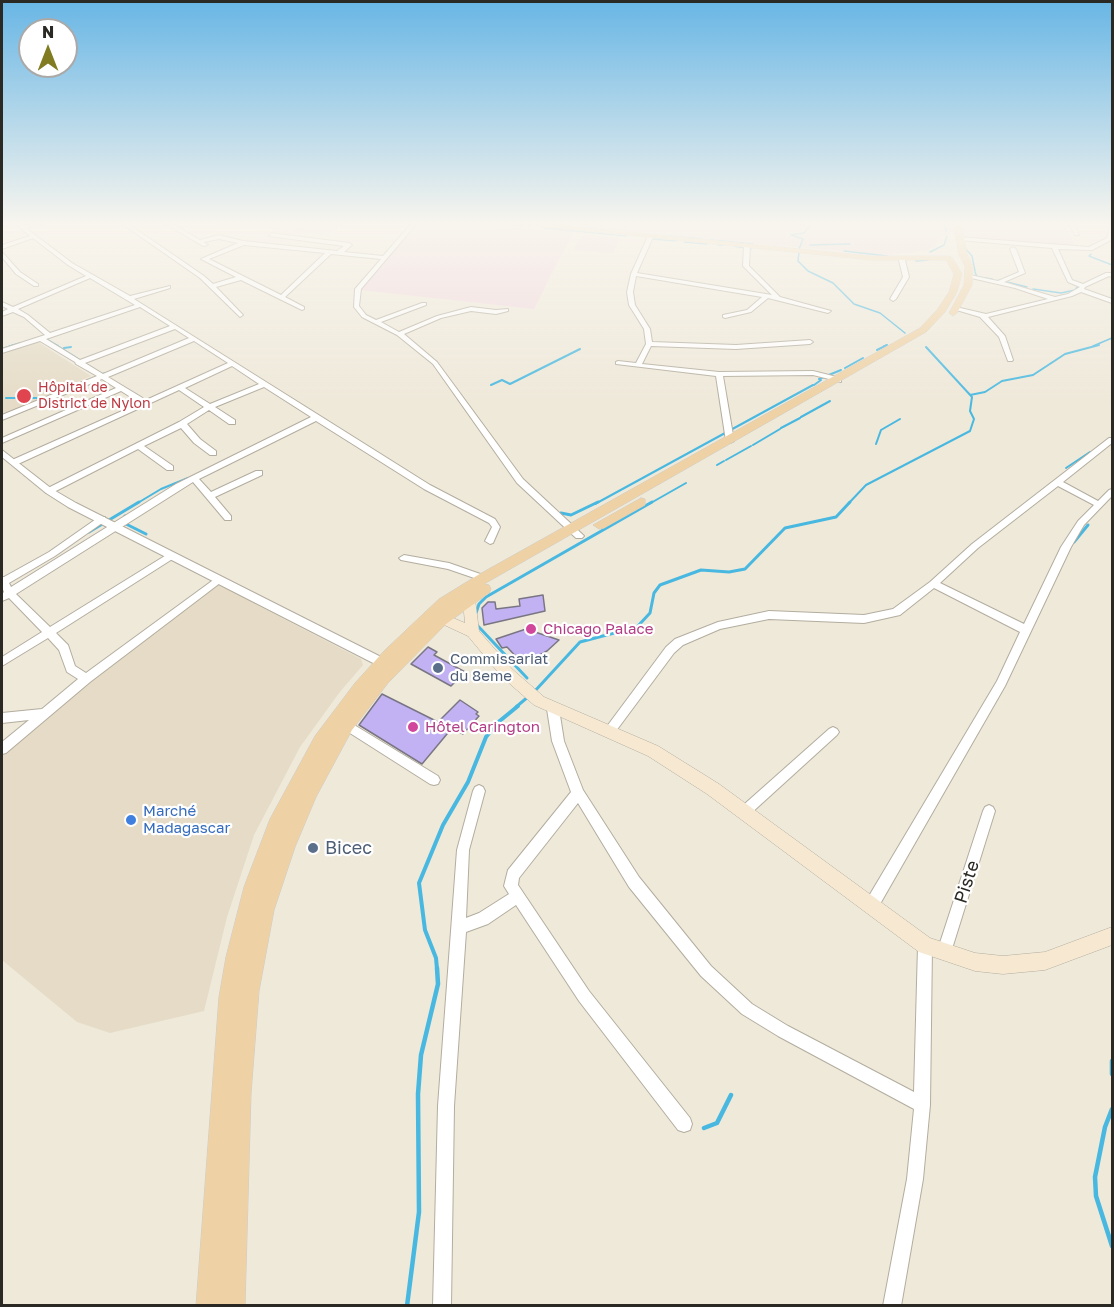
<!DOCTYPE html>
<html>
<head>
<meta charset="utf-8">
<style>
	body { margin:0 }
	#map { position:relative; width:1114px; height:1307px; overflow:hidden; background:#efe9da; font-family:"Golos Text",sans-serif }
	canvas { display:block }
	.frame { position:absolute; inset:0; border:3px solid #2b2923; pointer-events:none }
	.north { position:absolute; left:18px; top:18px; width:60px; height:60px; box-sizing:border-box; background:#fff; border:2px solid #aaa9a7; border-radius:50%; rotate:0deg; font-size:16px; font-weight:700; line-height:24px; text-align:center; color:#2b2923 }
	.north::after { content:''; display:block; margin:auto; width:21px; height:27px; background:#817b21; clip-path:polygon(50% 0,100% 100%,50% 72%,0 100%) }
</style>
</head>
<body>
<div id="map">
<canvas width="1114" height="1307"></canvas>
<div class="frame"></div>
<div class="north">N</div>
</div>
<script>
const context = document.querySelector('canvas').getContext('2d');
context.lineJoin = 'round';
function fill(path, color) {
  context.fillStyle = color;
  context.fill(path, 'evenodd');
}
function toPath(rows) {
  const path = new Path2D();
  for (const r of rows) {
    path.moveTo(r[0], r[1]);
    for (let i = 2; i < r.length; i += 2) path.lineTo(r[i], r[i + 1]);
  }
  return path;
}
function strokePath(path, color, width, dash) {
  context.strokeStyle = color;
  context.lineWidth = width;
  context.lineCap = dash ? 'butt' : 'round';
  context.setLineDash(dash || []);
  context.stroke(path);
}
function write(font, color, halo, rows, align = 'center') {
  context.font = font + ' "Golos Text",sans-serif';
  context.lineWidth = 4.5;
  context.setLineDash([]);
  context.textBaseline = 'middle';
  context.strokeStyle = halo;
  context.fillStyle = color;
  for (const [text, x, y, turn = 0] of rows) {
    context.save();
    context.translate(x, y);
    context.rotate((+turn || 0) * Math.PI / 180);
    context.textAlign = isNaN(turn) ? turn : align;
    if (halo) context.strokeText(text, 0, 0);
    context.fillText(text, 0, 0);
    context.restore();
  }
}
fill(toPath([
	[38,342,91,376,2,415,2,353],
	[218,585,242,595,257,605,361,659,363,665,339,693,300,747,254,835,227,917,204,1011,110,1033,77,1022,2,960,2,752,21,734]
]), '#e5dbc6');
fill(toPath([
	[221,223,344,223,329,236,265,228,217,226],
	[417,223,1063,223,1078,250,961,239,952,233,940,237,936,245,926,251,882,255,576,227,534,309,359,290],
	[582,235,619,238,614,253,573,250]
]), '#f1d7df');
strokePath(toPath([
	[494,223,524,226],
	[944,223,946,231],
	[545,228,626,236],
	[668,236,701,239],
	[652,239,676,241],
	[710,240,722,241],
	[722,241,753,244],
	[684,242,707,244],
	[718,245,724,245],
	[810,245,850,244],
	[734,246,751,249],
	[964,247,972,256,975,271],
	[799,249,803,239,791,235,804,233,813,223],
	[844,251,887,256],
	[799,252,798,261,808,271,833,283,854,304,880,313,905,333],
	[930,252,944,245,947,236],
	[1091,254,1089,256,1112,265],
	[916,261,928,260],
	[975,272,977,277,992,279],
	[999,280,1027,287],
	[1033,289,1061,293,1075,290,1079,285],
	[43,337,58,346],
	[10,346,20,343],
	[884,346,887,345],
	[1093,346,1112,338]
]), '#48b8e0', 1.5);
strokePath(toPath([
	[56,345,102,374,107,373],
	[64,348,71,347],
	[2,349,14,345],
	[877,350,887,345],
	[845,368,863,358],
	[819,379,841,370],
	[491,385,502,380,510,384,580,349],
	[814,385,821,380],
	[970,395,985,392,1002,381,1033,375,1065,354,1099,345],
	[6,398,41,398],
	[801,417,830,401],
	[781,428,800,418],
	[876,444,881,430,900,419],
	[753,445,780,429],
	[726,460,751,446],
	[717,465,724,461],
	[1066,468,1090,452],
	[136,504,161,489,188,478],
	[595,504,813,385],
	[649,504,686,483],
	[848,504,866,485,970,431,974,419,970,411,972,397,926,347]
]), '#48b8e0', 2);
strokePath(toPath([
	[561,513,571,515,598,502],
	[125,516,124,523,146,534],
	[89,532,139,502],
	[1074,542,1088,525],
	[476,613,479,604,486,597,652,502],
	[477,625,527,678],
	[534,692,580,642,637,627,650,613,654,593,660,585,701,570,729,572,745,569,785,528,836,517,850,502],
	[516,707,529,696]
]), '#48b8e0', 3);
strokePath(toPath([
	[437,969,436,958,425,930,419,883,443,825,468,782,486,737,496,724,518,706]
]), '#48b8e0', 4);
strokePath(toPath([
	[1112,1061,1112,1074],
	[1112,1109,1105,1127,1095,1177,1096,1196,1112,1246],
	[704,1128,717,1123,731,1095],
	[407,1306,419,1212,418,1094,421,1055,438,984,437,968]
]), '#48b8e0', 4.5);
const building = toPath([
	[543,595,545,611,484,625,482,608,488,602,495,602,496,609,520,606,519,599,543,595],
	[526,629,559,640,547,651,523,664,507,647,502,648,496,639,526,629],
	[428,647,437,652,434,655,465,672,451,686,411,664,428,647],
	[382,694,438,722,460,700,478,712,476,714,479,716,463,734,452,728,422,764,359,725,382,694]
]);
fill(building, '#c3b2f3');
strokePath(building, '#797683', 1.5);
const minor = toPath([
	[14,223,20,223,23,226,43,223,26,228,72,263,130,296,170,286,170,288,134,299,430,485,495,519,500,527,493,543,490,544,485,541,492,527,489,523,424,489,316,421,199,479,211,492,256,471,262,471,262,475,215,497,231,516,231,520,225,520,193,482,16,594,50,627,168,554,174,554,176,556,174,558,56,633,68,645,75,666,86,673,216,578,222,578,224,580,90,682,6,753,2,754,2,742,29,720,2,723,2,713,42,709,78,679,67,672,59,650,48,638,2,666,2,657,42,632,9,598,2,601,2,594,4,592,2,587,2,577,4,577,49,552,99,517,105,517,105,521,55,556,9,583,11,587,176,484,311,417,264,387,215,407,235,420,235,424,229,424,209,410,187,424,200,439,216,451,216,455,210,455,194,443,181,428,144,446,173,466,173,470,167,470,138,449,52,493,46,493,46,489,179,422,204,407,179,390,18,464,12,464,12,460,140,403,121,391,2,443,2,438,116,388,102,379,2,420,2,415,97,376,76,364,75,362,40,341,2,353,2,349,45,335,24,317,13,312,2,316,2,312,8,309,2,306,2,302,13,307,86,276,68,265,33,238,2,249,2,245,30,236,14,223],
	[90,278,135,305,50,333,28,315,18,309,90,278],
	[140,307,170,326,80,360,46,339,140,307],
	[175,329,189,338,103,374,85,363,175,329],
	[194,341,228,363,146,400,108,377,194,341],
	[232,366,259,384,210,404,185,388,232,366],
	[121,223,127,223,204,276,213,284,236,277,201,259,238,243,219,239,204,242,208,245,203,246,164,223,171,223,200,240,219,235,243,241,337,251,344,246,269,236,271,233,349,243,352,245,344,252,383,256,412,223,417,223,361,289,359,306,366,315,376,320,422,303,426,303,426,305,381,322,399,332,437,316,471,307,496,310,508,309,508,311,496,314,471,311,441,318,404,334,437,362,523,479,582,534,584,536,582,538,576,538,517,483,433,364,397,335,362,317,354,307,355,289,381,259,331,254,285,297,304,307,304,309,302,310,241,280,216,287,242,314,243,315,240,317,200,278,121,223],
	[244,245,325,253,281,295,209,259,244,245],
	[1069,223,1074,223,1079,235,1075,235,1069,223],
	[1110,225,1112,225,1111,240,1092,250,1058,249,1072,280,1083,284,1106,273,1112,273,1112,277,1109,276,1085,287,1084,289,1112,299,1112,303,1081,292,1072,296,988,317,1005,336,1013,360,1012,361,1008,361,999,337,980,317,953,309,956,307,986,314,1048,299,1015,288,967,277,970,275,998,281,1019,272,1010,249,1013,247,1016,249,1025,273,1004,282,1055,297,1068,294,1080,287,1068,282,1052,248,959,240,957,237,1089,247,1107,238,1110,225],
	[648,236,653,237,637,273,772,295,743,266,744,246,747,244,750,246,749,266,780,297,831,311,828,313,768,298,751,312,725,318,723,317,723,315,747,310,762,297,636,276,633,292,635,305,650,329,652,342,736,345,810,340,813,342,810,344,736,349,651,346,642,364,719,372,813,371,841,378,841,382,813,375,723,376,734,441,730,443,726,441,716,376,616,364,616,362,618,361,636,363,646,344,644,329,629,305,627,292,631,274,648,236],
	[2,252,20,272,38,284,38,286,34,286,16,274,2,257,2,252],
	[902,258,905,260,909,277,896,299,893,301,890,299,903,277,899,260,902,258],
	[1109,438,1112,438,1112,443,1063,482,1098,501,1109,490,1112,489,1112,496,1084,525,1071,547,1005,686,876,911,871,913,866,911,864,906,866,901,997,681,1020,632,934,588,900,615,864,623,769,619,720,629,683,645,674,653,613,735,609,737,605,735,603,732,605,729,666,647,675,639,718,622,769,611,864,615,893,609,930,582,972,544,1109,438],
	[1058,486,1094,505,1078,521,1061,547,1024,624,940,583,978,548,1058,486],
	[404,555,449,563,486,576,488,578,483,581,448,569,401,560,399,558,404,555],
	[553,704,557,706,559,709,564,741,583,790,639,877,711,966,752,1004,788,1026,914,1092,918,946,920,941,925,939,930,941,932,946,930,1105,923,1179,901,1306,883,1306,907,1179,914,1109,778,1036,742,1014,701,976,629,887,578,803,519,878,518,885,589,991,690,1118,692,1124,690,1130,684,1132,678,1130,579,1001,516,905,488,924,466,932,454,1106,451,1306,433,1306,438,1106,457,850,473,791,475,787,479,785,483,787,485,791,469,850,466,918,479,913,509,894,504,886,508,870,571,792,552,741,547,709,549,706,553,704],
	[346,720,438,776,440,780,438,784,434,785,430,784,342,728,340,725,342,722,346,720],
	[833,727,837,729,839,732,837,735,748,816,744,818,740,816,738,812,740,808,829,729,833,727],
	[989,805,993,807,995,811,951,952,949,957,944,959,939,957,937,952,983,811,985,807,989,805]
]);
const tertiary = toPath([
	[2,450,52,489,76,503,387,660,389,663,387,666,379,666,68,507,46,493,2,457,2,450]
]);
const secondary = toPath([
	[462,588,466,590,475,599,479,631,512,669,544,697,658,746,719,784,930,938,975,953,1003,956,1045,952,1112,927,1112,945,1045,970,1003,974,975,971,919,952,707,794,648,756,534,705,502,677,468,636,427,617,426,614,432,609,465,623,463,601,456,593,462,588]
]);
const primary = toPath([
	[507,223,538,223,871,256,946,256,952,257,962,274,957,292,945,312,926,332,484,584,489,585,491,589,489,593,446,624,388,683,352,730,316,797,295,847,274,910,259,991,251,1093,245,1306,196,1306,219,997,226,957,244,887,270,819,315,736,355,683,385,650,439,599,478,575,920,328,937,310,949,292,954,274,946,260,871,260,507,223],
	[953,223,961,223,967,254,973,266,972,285,957,313,953,316,949,313,964,285,965,266,959,255,953,223],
	[641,498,645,499,645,505,604,528,599,529,593,525,641,498]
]);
strokePath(minor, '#b3ad9f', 2);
strokePath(tertiary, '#b3ad9f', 2);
strokePath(secondary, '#b3ad9f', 1);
strokePath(primary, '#ccccca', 1);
fill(minor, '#fff');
fill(tertiary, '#fff');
fill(secondary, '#f7e8d2');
fill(primary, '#eed1a4');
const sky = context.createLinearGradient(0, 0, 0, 406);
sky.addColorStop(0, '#68b6e5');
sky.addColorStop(0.55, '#f8f5ee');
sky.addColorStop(1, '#f8f5ee00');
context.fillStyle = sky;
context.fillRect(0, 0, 1114, 406);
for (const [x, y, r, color] of [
	[24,396,8,"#e0444e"],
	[531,629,6,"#d1479c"],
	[438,668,6,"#5c6f8a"],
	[413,727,6,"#d1479c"],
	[131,820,6,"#3f7fe0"],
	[313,848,6,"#5c6f8a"]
]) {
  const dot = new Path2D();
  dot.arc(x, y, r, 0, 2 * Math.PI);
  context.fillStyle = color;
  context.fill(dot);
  strokePath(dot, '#fff', 2);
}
write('14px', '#be3a42', '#fff', [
	["Hôpital de",38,388],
	["District de Nylon",38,404]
], 'left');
write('15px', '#b23c85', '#fff', [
	["Chicago Palace",543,629],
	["Hôtel Carington",425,727]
], 'left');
write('15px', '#4e5e75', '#fff', [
	["Commissariat",450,659],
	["du 8eme",450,676]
], 'left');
write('15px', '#366cbe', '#fff', [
	["Marché",143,811],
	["Madagascar",143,828]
], 'left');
write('18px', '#4e5e75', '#fff', [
	["Bicec",325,848]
], 'left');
write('18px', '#2b2923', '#fff', [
	["Piste",967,882,-72]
]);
</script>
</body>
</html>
